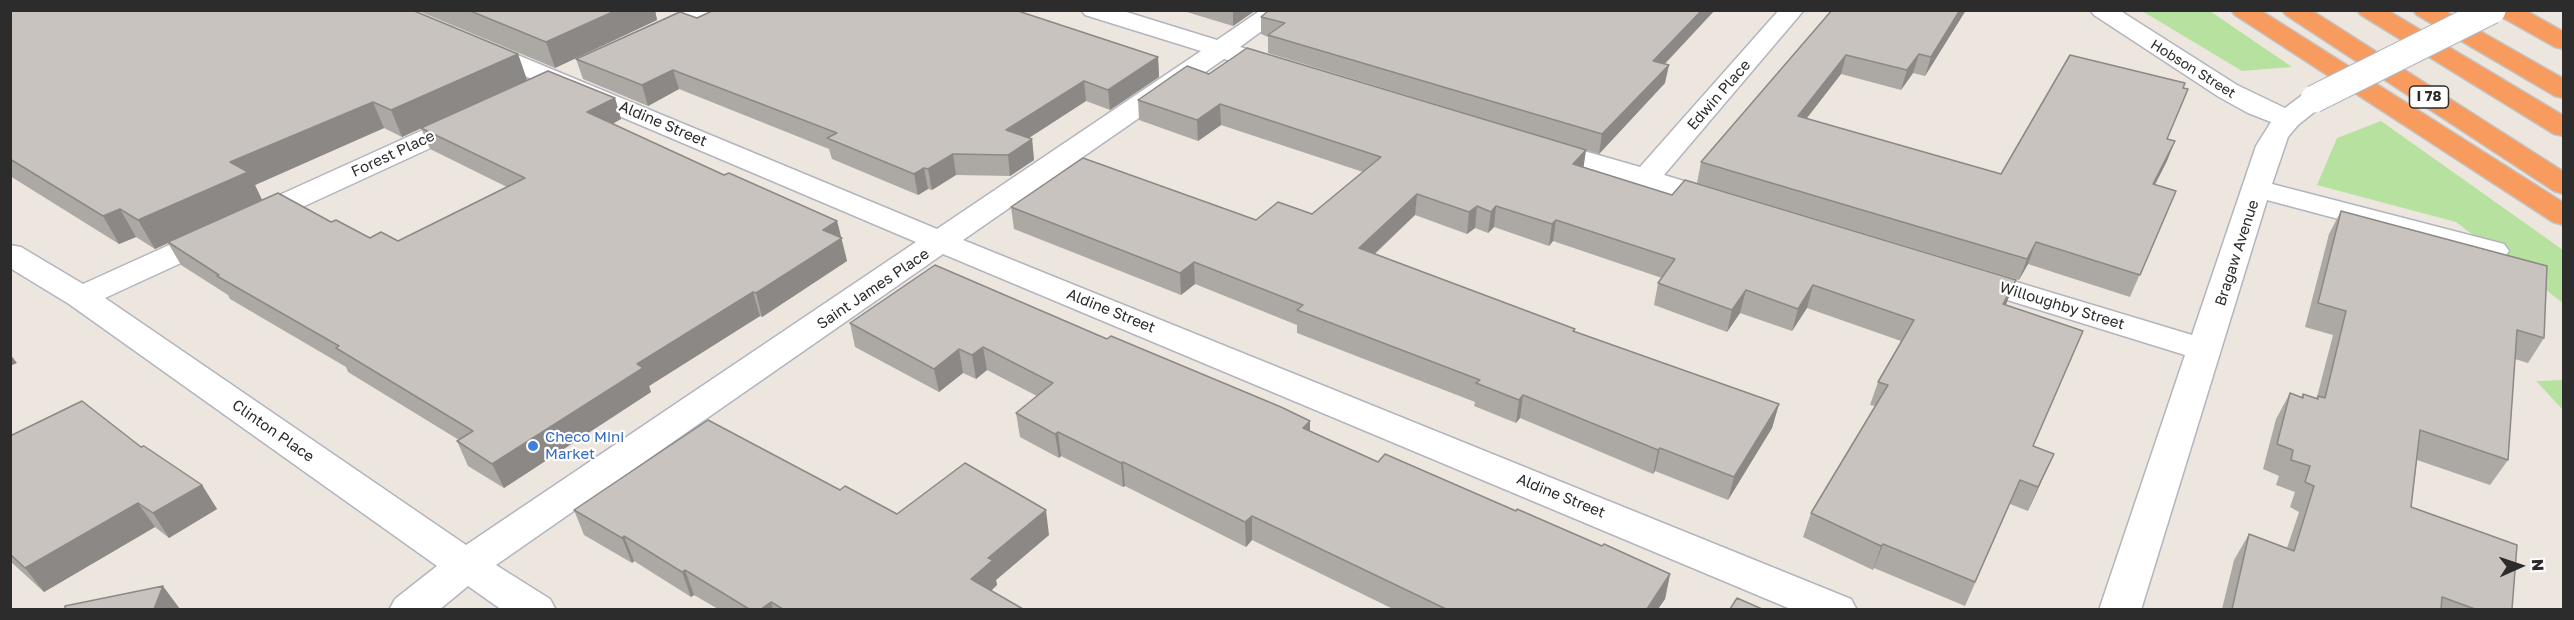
<!DOCTYPE html>
<html>
<head>
<meta charset="utf-8">
<style>
	body { margin:0 }
	#map { position:relative; width:2574px; height:620px; overflow:hidden; background:#ede6df; font-family:"Golos Text",sans-serif }
	canvas { display:block }
	.frame { position:absolute; inset:0; border:12px solid #2c2c2c; pointer-events:none }
	.north { position:absolute; left:2490px; top:536px; width:60px; height:60px; -webkit-text-stroke:4px #fff; paint-order:stroke; rotate:87deg; font-size:16px; font-weight:700; line-height:24px; text-align:center; color:#2c2c2c }
	.north::after { content:''; display:block; margin:auto; width:21px; height:27px; background:#2c2c2c; clip-path:polygon(50% 0,100% 100%,50% 72%,0 100%) }
</style>
</head>
<body>
<div id="map">
<canvas width="2574" height="620"></canvas>
<div class="frame"></div>
<div class="north">N</div>
</div>
<script>
const context = document.querySelector('canvas').getContext('2d');
context.lineJoin = 'round';
function fill(path, color) {
  context.fillStyle = color;
  context.fill(path, 'evenodd');
}
function toPath(rows) {
  const path = new Path2D();
  for (const r of rows) {
    path.moveTo(r[0], r[1]);
    for (let i = 2; i < r.length; i += 2) path.lineTo(r[i], r[i + 1]);
  }
  return path;
}
function strokePath(path, color, width, dash) {
  context.strokeStyle = color;
  context.lineWidth = width;
  context.lineCap = dash ? 'butt' : 'round';
  context.setLineDash(dash || []);
  context.stroke(path);
}
function write(font, color, halo, rows, align = 'center') {
  context.font = font + ' "Golos Text",sans-serif';
  context.lineWidth = 4.5;
  context.setLineDash([]);
  context.textBaseline = 'middle';
  context.strokeStyle = halo;
  context.fillStyle = color;
  for (const [text, x, y, turn = 0] of rows) {
    context.save();
    context.translate(x, y);
    context.rotate((+turn || 0) * Math.PI / 180);
    context.textAlign = isNaN(turn) ? turn : align;
    if (halo) context.strokeText(text, 0, 0);
    context.fillText(text, 0, 0);
    context.restore();
  }
}
fill(toPath([
	[2142,11,2210,11,2292,67,2242,71],
	[2381,121,2563,250,2563,303,2456,222,2317,185,2337,138],
	[2563,380,2564,380,2563,410,2536,381]
]), '#b7e19e');
const minor = toPath([
	[685,10,718,10,714,15,661,40,652,42,643,40,640,35,643,30,685,10],
	[1081,10,1120,10,1217,40,1261,10,1290,10,1240,47,1290,63,1294,68,1290,73,1281,76,1224,59,963,240,1851,599,1857,610,1793,610,943,254,496,565,550,599,556,610,502,610,468,586,439,610,389,610,395,599,437,566,69,304,10,268,10,245,21,247,83,284,456,115,466,113,476,115,480,121,476,127,105,298,466,545,916,242,473,54,469,49,473,44,482,41,491,44,937,229,1201,51,1085,15,1081,10],
	[1779,10,1804,10,1664,175,1730,195,1735,201,1730,207,1720,210,1635,185,1532,153,1528,147,1532,141,1542,139,1640,167,1779,10],
	[2090,10,2119,10,2237,85,2285,108,2305,93,2314,91,2323,93,2327,99,2323,105,2298,125,2288,137,2272,184,2504,244,2509,251,2504,258,2493,260,2267,200,2141,610,2099,610,2185,355,1959,285,1954,278,1959,271,1970,268,2192,335,2256,146,2271,122,2248,113,2219,97,2094,15,2090,10]
]);
const highway = toPath([
	[2231,10,2260,10,2564,203,2564,225,2553,222,2235,15,2231,10],
	[2282,10,2311,10,2564,172,2564,194,2554,191,2286,15,2282,10],
	[2357,10,2387,10,2564,116,2564,136,2554,134,2361,15,2357,10],
	[2413,10,2443,10,2564,79,2564,98,2555,96,2417,15,2413,10],
	[2494,10,2525,10,2564,32,2564,49,2555,47,2498,15,2494,10]
]);
strokePath(minor, '#b2b5be', 3);
strokePath(highway, '#c4c4c4', 3);
fill(minor, '#fff');
fill(highway, '#f79b5f');
const minorBridge = toPath([
	[2314,99,2492,10]
]);
strokePath(minorBridge, '#b2b5be', 29, []);
strokePath(minorBridge, '#fff', 27);
fill(toPath([
	[10,10,518,54,527,80,615,98,621,119,613,124,724,175,837,221,847,261,762,317,760,316,649,386,651,392,504,488,468,466,457,441,459,440,348,372,346,367,230,299,228,295,181,265,168,243,155,249,136,237,119,244,10,176],
	[384,128,402,137,421,128,430,149,507,187,398,241,370,238,331,222,262,200,255,185],
	[416,10,655,10,657,20,555,68],
	[1180,10,1256,10,1233,26],
	[1269,10,1715,10,1665,64,1665,83,1599,154,1268,53,1268,37,1261,34,1261,17],
	[1832,10,1966,10,1925,76,1913,73,1901,90,1841,74,1806,119,2001,174,2183,88,2167,139,2167,161,2155,185,2176,191,2130,297,2028,264,2019,280,1697,183,1701,162],
	[697,18,1158,57,1159,77,1110,110,1086,101,1028,138,1032,139,1034,160,1010,176,956,175,932,190,928,189,918,195,832,159,829,149,679,89,648,106,583,79,576,59],
	[1209,74,1586,150,1583,167,2007,302,2006,305,2033,446,2054,454,2028,511,2010,504,1965,606,1874,568,1873,570,1803,537,1811,513,1875,406,1870,405,1878,382,1901,341,1807,308,1792,331,1740,313,1727,332,1654,305,1658,283,1662,278,1553,241,1549,246,1494,227,1488,233,1475,228,1467,234,1415,215,1375,254,1575,332,1779,404,1772,428,1728,500,1655,471,1653,474,1520,418,1516,423,1474,406,1475,402,1297,333,1297,325,1195,284,1181,295,1014,229,1011,207,1256,220,1312,214,1363,172,1221,125,1198,141,1139,120,1138,100],
	[2341,211,2544,338,2528,363,2515,359,2508,460,2490,485,2417,460,2411,507,2512,609,2222,609,2234,560,2249,534,2287,548,2299,512,2290,507,2295,492,2276,485,2279,476,2263,469,2276,419,2290,393,2301,397,2303,394,2316,398,2317,397,2333,335,2305,327,2329,234],
	[850,323,1107,339,1310,421,1310,432,1378,462,1516,511,1670,574,1665,599,1658,609,1393,609,1252,540,1246,547,1125,486,1123,487,1061,456,1059,458,1020,437,1016,413,1037,396,987,370,976,379,963,373,939,392,855,347],
	[10,436,141,447,202,485,217,509,169,538,155,527,44,592,10,561],
	[840,490,897,514,1049,535,996,580,997,585,991,591,1023,609,718,609,694,595,691,597,634,561,632,563,584,535,574,510]
]), '#aca8a3');
fill(toPath([
	[617,10,655,10,657,20,555,68,546,42],
	[1233,10,1256,10,1233,26],
	[1702,10,1715,10,1650,79,1653,61],
	[1960,10,1966,10,1925,76,1931,57],
	[518,54,527,80,402,137,391,110],
	[1919,54,1913,73,1901,90,1907,70],
	[1846,55,1841,74,1793,136,1798,116],
	[1158,57,1159,77,1110,110,1108,90],
	[1669,65,1665,83,1599,154,1602,134],
	[673,70,679,89,648,106,642,85],
	[1084,81,1086,101,1009,151,1006,130],
	[615,98,621,119,594,133,587,112],
	[373,102,384,128,255,185,262,200,155,249,138,220,230,162],
	[1220,104,1221,125,1198,141,1197,120],
	[1032,139,1034,160,1010,176,1008,155],
	[2175,141,2167,161,2144,205,2153,184],
	[1586,150,1583,171,1573,164],
	[953,154,956,175,932,190,928,169],
	[924,168,928,189,918,195,914,174],
	[1417,194,1415,215,1358,269,1359,248],
	[1477,206,1475,228,1467,234,1469,212],
	[1496,206,1494,227,1488,233,1491,212],
	[120,209,136,237,119,244,103,216],
	[1556,220,1553,241,1549,246,1552,224],
	[837,221,847,261,762,317,756,293,823,230],
	[2036,242,2028,264,2019,280,2027,259],
	[1194,262,1195,284,1181,295,1180,273],
	[2016,280,2007,302,1995,327,2003,304],
	[1813,285,1807,308,1792,331,1798,309],
	[1746,290,1740,313,1727,332,1732,310],
	[753,292,760,316,649,386,651,392,504,488,492,464,637,364],
	[983,347,987,370,976,379,972,355],
	[959,349,963,373,939,392,934,369],
	[10,354,17,363,10,366],
	[1523,395,1520,418,1516,423,1519,400],
	[1779,404,1772,428,1728,500,1734,477],
	[1310,421,1310,445,1303,428],
	[1058,432,1061,456,1059,458,1055,434],
	[1660,448,1655,471,1653,474,1658,450],
	[2054,454,2043,478,2028,511,2038,487],
	[1123,462,1125,486,1123,487,1121,463],
	[202,485,217,509,169,538,153,513],
	[138,503,155,527,44,592,25,568],
	[1046,510,1049,535,996,580,997,585,976,604,971,579,988,558],
	[1252,516,1252,540,1246,547,1245,522],
	[624,536,634,561,632,563,622,538],
	[1883,544,1874,568,1873,570,1881,546],
	[685,570,694,595,691,597,682,572],
	[1670,574,1665,599,1658,609,1647,609],
	[163,586,180,609,154,609],
	[771,602,773,609,761,609]
]), '#8c8885');
const building = toPath([
	[10,10,412,10,518,54,391,110,373,102,230,162,248,172,138,220,120,209,103,216,10,159,10,10],
	[468,10,617,10,546,42,468,10],
	[714,10,1015,10,1158,57,1108,90,1084,81,1006,130,1032,139,1008,155,953,154,928,169,924,168,914,174,827,138,837,133,673,70,642,85,576,59,680,12,697,18,714,10],
	[1269,10,1702,10,1653,61,1669,65,1602,134,1268,35,1285,23,1261,17,1269,10],
	[1832,10,1960,10,1931,57,1919,54,1907,70,1846,55,1798,116,2001,174,2070,55,2185,83,2183,88,2188,89,2167,139,2175,141,2153,184,2176,191,2140,275,2036,242,2027,259,1701,162,1832,10],
	[1247,48,1586,150,1573,164,1672,195,1685,180,2016,280,2003,304,2083,331,2033,446,2054,454,2038,487,2020,480,1975,582,1883,544,1881,546,1811,513,1888,385,1878,382,1914,320,1813,285,1798,309,1746,290,1732,310,1658,283,1675,259,1556,220,1552,224,1496,206,1491,212,1477,206,1469,212,1417,194,1359,248,1575,329,1573,331,1779,404,1734,477,1660,448,1658,450,1523,395,1519,400,1476,383,1480,380,1297,310,1303,305,1194,262,1180,273,1011,207,1083,158,1256,220,1278,202,1312,214,1381,157,1220,104,1197,120,1138,100,1187,66,1209,74,1247,48],
	[548,71,615,98,587,112,724,175,729,173,837,221,823,230,842,238,756,293,753,292,637,364,643,368,492,464,457,441,473,431,336,348,339,346,217,276,219,275,168,242,278,193,331,222,336,220,370,238,381,232,398,241,525,178,421,128,548,71],
	[2341,211,2547,266,2544,338,2517,330,2508,460,2420,430,2411,507,2517,545,2512,609,2475,609,2442,597,2441,609,2232,609,2249,534,2294,551,2314,486,2305,482,2310,466,2291,460,2293,450,2277,444,2290,393,2303,398,2303,394,2318,399,2318,396,2325,398,2346,311,2318,303,2341,211],
	[935,265,1107,339,1111,336,1281,407,1310,421,1303,428,1378,462,1385,454,1516,511,1517,509,1602,546,1604,544,1670,574,1647,609,1446,609,1252,516,1245,522,1123,462,1121,463,1058,432,1055,434,1016,413,1053,383,983,347,972,355,959,349,934,369,850,323,935,265],
	[82,401,141,447,144,446,202,485,153,513,138,503,25,568,10,554,10,436,82,401],
	[708,420,840,490,845,486,897,514,965,463,1046,510,988,558,993,560,971,579,1023,609,783,609,771,602,761,609,749,609,685,570,682,572,624,536,622,538,574,510,708,420],
	[163,586,154,609,65,609,65,606,163,586],
	[1737,598,1762,609,1730,609,1737,598]
]);
fill(building, '#c8c3be');
strokePath(building, '#8c8885', 1.5);
for (const [x, y, r, color] of [
	[533,446,6,"#3f7fe0"]
]) {
  const dot = new Path2D();
  dot.arc(x, y, r, 0, 2 * Math.PI);
  context.fillStyle = color;
  context.fill(dot);
  strokePath(dot, '#fff', 2);
}
write('14px', '#2c2c2c', '#fff', [
	["Hobson Street",2193,69,32]
]);
for (const [x, y, w] of [
	[2429,97,39]
]) {
  const box = new Path2D();
  box.roundRect(x - w / 2, y - 11, w, 22, 4.5);
  context.fillStyle = '#fff';
  context.fill(box);
  strokePath(box, '#2c2c2c', 1.5);
}
write('bold 14px', '#2c2c2c', null, [
	["I 78",2429,97]
]);
write('15px', '#2c2c2c', '#fff', [
	["Edwin Place",1719,95,-49],
	["Aldine Street",663,124,23],
	["Forest Place",393,154,-25],
	["Bragaw Avenue",2237,253,-72],
	["Saint James Place",873,289,-34],
	["Willoughby Street",2062,306,17],
	["Aldine Street",1111,311,22],
	["Clinton Place",273,431,35],
	["Aldine Street",1561,496,22]
]);
write('15px', '#366cbe', '#fff', [
	["Checo Mini",545,437],
	["Market",545,454]
], 'left');
</script>
</body>
</html>
